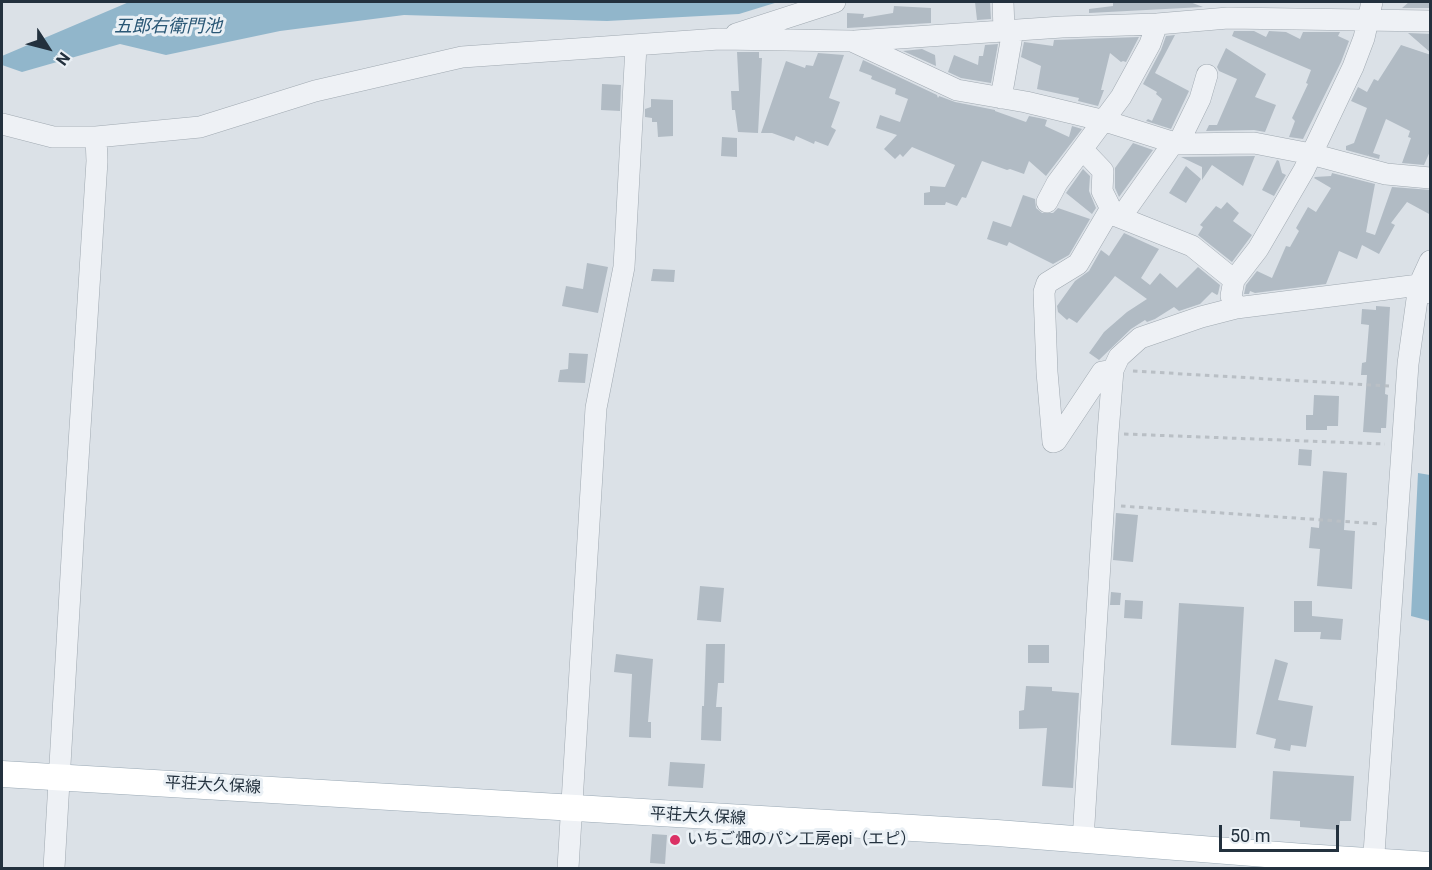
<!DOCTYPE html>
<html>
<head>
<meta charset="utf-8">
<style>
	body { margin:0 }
	#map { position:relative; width:1432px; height:870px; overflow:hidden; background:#dbe1e7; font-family:Roboto,sans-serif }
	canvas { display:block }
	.frame { position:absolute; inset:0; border:3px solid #23313e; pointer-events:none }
	.north { position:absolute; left:18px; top:18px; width:60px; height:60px; -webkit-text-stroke:4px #eaf0f5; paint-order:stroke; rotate:126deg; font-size:16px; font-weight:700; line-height:24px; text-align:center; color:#23313e }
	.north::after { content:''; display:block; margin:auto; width:21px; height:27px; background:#23313e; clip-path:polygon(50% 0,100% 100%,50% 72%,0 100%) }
	.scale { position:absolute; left:1219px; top:825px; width:120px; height:27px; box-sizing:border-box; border:3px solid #23313e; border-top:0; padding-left:8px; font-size:18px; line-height:21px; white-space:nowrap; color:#23313e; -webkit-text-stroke:4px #eaf0f5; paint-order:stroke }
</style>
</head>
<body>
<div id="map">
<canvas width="1432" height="870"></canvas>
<div class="frame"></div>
<div class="north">N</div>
<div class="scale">50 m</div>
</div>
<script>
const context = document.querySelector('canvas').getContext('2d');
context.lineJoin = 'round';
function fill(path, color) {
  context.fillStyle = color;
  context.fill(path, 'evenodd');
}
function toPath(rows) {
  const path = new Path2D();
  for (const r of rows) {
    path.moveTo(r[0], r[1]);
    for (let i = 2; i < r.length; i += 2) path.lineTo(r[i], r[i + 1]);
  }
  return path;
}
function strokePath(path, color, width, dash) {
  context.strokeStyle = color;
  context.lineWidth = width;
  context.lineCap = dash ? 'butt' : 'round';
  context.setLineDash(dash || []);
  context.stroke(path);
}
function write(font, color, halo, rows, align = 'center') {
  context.font = font + ' Roboto,"Noto Sans JP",sans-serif';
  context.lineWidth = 6;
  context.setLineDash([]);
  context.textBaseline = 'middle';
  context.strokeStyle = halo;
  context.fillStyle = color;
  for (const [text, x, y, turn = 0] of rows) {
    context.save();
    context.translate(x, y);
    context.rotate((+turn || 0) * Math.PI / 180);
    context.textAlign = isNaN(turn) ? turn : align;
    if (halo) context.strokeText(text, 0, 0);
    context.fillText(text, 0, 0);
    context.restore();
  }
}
fill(toPath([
	[129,2,778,2,739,14,607,21,404,15,280,31,166,55,120,44,22,72,2,65,2,56],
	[1418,473,1430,475,1430,621,1411,616]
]), '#91b6cb');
fill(toPath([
	[975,2,990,2,991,19,977,20],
	[1113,2,1190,2,1203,7,1089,13,1089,9,1113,6],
	[1409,2,1431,2,1431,8,1402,8],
	[894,6,931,8,931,23,847,28,847,13,864,14,863,18,893,13],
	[1234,31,1254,31,1266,37,1269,31,1286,32,1300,39,1303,32,1340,32,1338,36,1349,41,1341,62,1303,139,1289,137,1295,121,1292,118,1308,84,1306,83,1311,70,1232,36],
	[1408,33,1431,34,1431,53],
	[1175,35,1155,73,1189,91,1171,129,1146,121,1148,119,1152,121,1162,99,1156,94,1157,92,1143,84,1161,50,1166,36],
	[1139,37,1126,62,1123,61,1121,62,1110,53,1101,90,1104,90,1098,106,1078,101,1079,98,1037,89,1041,66,1021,57,1024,42,1053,46,1054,40],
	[998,44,991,83,961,78,948,72,954,55,978,65,979,56,983,56,985,45],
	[1401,45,1431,55,1431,149,1424,165,1402,163,1411,138,1408,137,1410,131,1386,119,1373,153,1380,155,1379,159,1346,150,1346,146,1354,143,1367,108,1351,101,1358,87,1367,92,1374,79,1378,81],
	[1226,48,1266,74,1255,97,1276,105,1265,132,1254,130,1206,131,1209,125,1217,125,1237,79,1219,71,1217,67],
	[922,49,935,55,936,66,903,51],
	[737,52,759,52,759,58,762,58,758,133,738,132,735,110,732,110,731,91,739,91],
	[818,53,844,55,829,98,840,102,831,127,836,130,828,146,815,141,814,144,796,136,794,141,772,133,761,133,786,61,805,68,806,65,813,66],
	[863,60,937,95,938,98,939,96,955,102,995,110,995,111,1026,122,1029,116,1044,119,1047,120,1045,126,1069,137,1072,126,1082,129,1046,176,1029,161,1024,174,1010,169,1007,170,982,161,966,198,962,197,957,206,946,202,945,205,924,205,924,193,930,192,930,186,945,187,955,165,912,147,903,157,900,154,895,159,884,149,897,135,876,128,880,115,900,122,908,99,895,94,896,89,871,79,872,76,859,71],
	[602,84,621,85,620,111,601,110],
	[651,99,673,100,673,136,658,137,657,122,652,122,652,118,645,117,645,109,651,107],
	[722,137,737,138,737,157,721,156],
	[1133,143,1153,150,1119,197,1115,188,1115,168],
	[1255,156,1243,186,1212,165,1202,180,1202,167,1181,157],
	[1277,160,1279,161,1282,173,1286,175,1274,196,1262,190],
	[1186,166,1201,179,1186,203,1169,193],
	[1083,169,1090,176,1089,191,1096,208,1092,214,1066,193],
	[1332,173,1375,184,1366,232,1375,235,1392,187,1431,190,1431,215,1407,202,1391,223,1395,225,1379,254,1362,245,1357,259,1339,251,1326,284,1255,293,1250,291,1249,294,1244,294,1246,285,1257,271,1272,278,1286,246,1290,247,1299,231,1296,228,1308,207,1316,212,1331,188,1314,178,1315,177,1331,176],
	[1023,195,1035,199,1036,208,1042,213,1053,213,1058,208,1090,219,1069,255,1053,264,1009,242,1007,246,987,239,993,221,1011,227],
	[1227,202,1239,213,1233,221,1252,235,1232,262,1198,235,1203,227,1200,225,1216,206,1221,209],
	[1124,233,1159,249,1141,278,1150,285,1160,273,1177,288,1198,267,1220,285,1218,294,1217,295,1212,292,1200,304,1179,311,1174,307,1155,319,1147,322,1145,320,1131,329,1099,360,1089,353,1104,332,1127,312,1147,299,1115,276,1077,323,1069,318,1067,320,1058,312,1057,306,1075,281,1089,271,1101,250,1109,256],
	[587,263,608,267,598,313,562,306,566,286,583,289],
	[653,269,675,270,674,282,651,281],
	[1376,306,1390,307,1385,394,1388,395,1386,428,1381,428,1381,433,1363,432,1367,375,1361,375,1362,363,1366,362,1369,325,1361,324,1362,309,1376,310],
	[569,353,588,354,585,383,558,382,560,370,568,369],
	[1314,395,1339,396,1338,426,1327,426,1327,430,1306,430,1306,415,1313,415],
	[1299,449,1312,450,1311,466,1298,465],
	[1323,471,1347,473,1344,530,1355,531,1352,589,1317,586,1320,549,1309,548,1311,527,1319,528],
	[1116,513,1138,515,1133,562,1113,560],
	[700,586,724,588,721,622,697,620],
	[1111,592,1121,593,1120,605,1110,605],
	[1125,600,1143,601,1142,619,1124,618],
	[1294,601,1312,601,1312,616,1343,619,1341,640,1320,639,1321,632,1294,632],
	[1179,603,1244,607,1236,748,1171,745],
	[706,644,725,644,724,683,718,683,716,707,722,707,721,741,701,740,702,706,704,706],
	[1028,645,1049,645,1049,663,1028,663],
	[616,654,653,659,648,722,651,722,651,738,629,737,632,674,614,672],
	[1275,659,1288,663,1278,700,1313,706,1306,747,1291,745,1290,751,1274,748,1276,739,1256,734],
	[1026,686,1052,687,1052,691,1079,693,1073,788,1042,786,1047,728,1019,729,1019,711,1024,710],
	[670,762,705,764,703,788,668,786],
	[1273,771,1354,776,1351,821,1340,821,1339,830,1300,827,1300,821,1270,819],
	[652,834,667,835,665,864,650,863]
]), '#b1bbc4');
const minor = toPath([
	[1003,2,1004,30],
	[736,34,835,2],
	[855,41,1062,27,1157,24,1228,18,1430,21],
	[1001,98,1013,30],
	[2,124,53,137,96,137,200,127,315,91,462,57,719,39,852,41,957,90,1026,102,1105,121,1178,144,1254,143,1311,154,1386,174,1430,178],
	[1178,144,1200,99,1207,75],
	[1083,150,1103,171,1102,191,1114,215,1192,246,1234,280],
	[1047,202,1057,183,1121,97,1150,44,1157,24],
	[1111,208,1078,264,1047,283,1044,292,1047,372,1053,442,1056,441,1102,372,1113,370],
	[1121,217,1174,142],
	[1236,308,1231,296,1234,280,1258,249,1304,170,1353,67,1364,38,1372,2],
	[1083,840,1108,433,1113,370,1119,357,1140,338,1201,317,1236,308,1419,285,1430,293],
	[54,868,74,523,97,161,96,137],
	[568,868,596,408,624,267,636,46],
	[1373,868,1408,364,1419,285,1430,261]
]);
const major = toPath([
	[2,774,997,833,1304,857,1430,865]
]);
strokePath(minor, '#a0a9b1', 22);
strokePath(major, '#99a8b4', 27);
strokePath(toPath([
	[1133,371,1389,386],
	[1124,434,1385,444],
	[1121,506,1381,524]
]), '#b9bfc5', 3, [4.5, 4.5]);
strokePath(minor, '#eef1f5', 21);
strokePath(major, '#fff', 26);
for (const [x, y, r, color] of [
	[675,840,6,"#db3165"]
]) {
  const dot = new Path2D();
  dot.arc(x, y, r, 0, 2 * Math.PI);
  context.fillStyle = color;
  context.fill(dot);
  strokePath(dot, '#eaf0f5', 2);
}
write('16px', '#23313e', '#eaf0f5', [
	["平荘大久保線",213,786,3],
	["平荘大久保線",698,817,3]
]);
write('16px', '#23313e', '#eaf0f5', [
	["いちご畑のパン工房epi（エピ）",687,840]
], 'left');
write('italic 18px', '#2a5775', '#eaf0f5', [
	["五郎右衛門池",168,27]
]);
</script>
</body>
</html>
